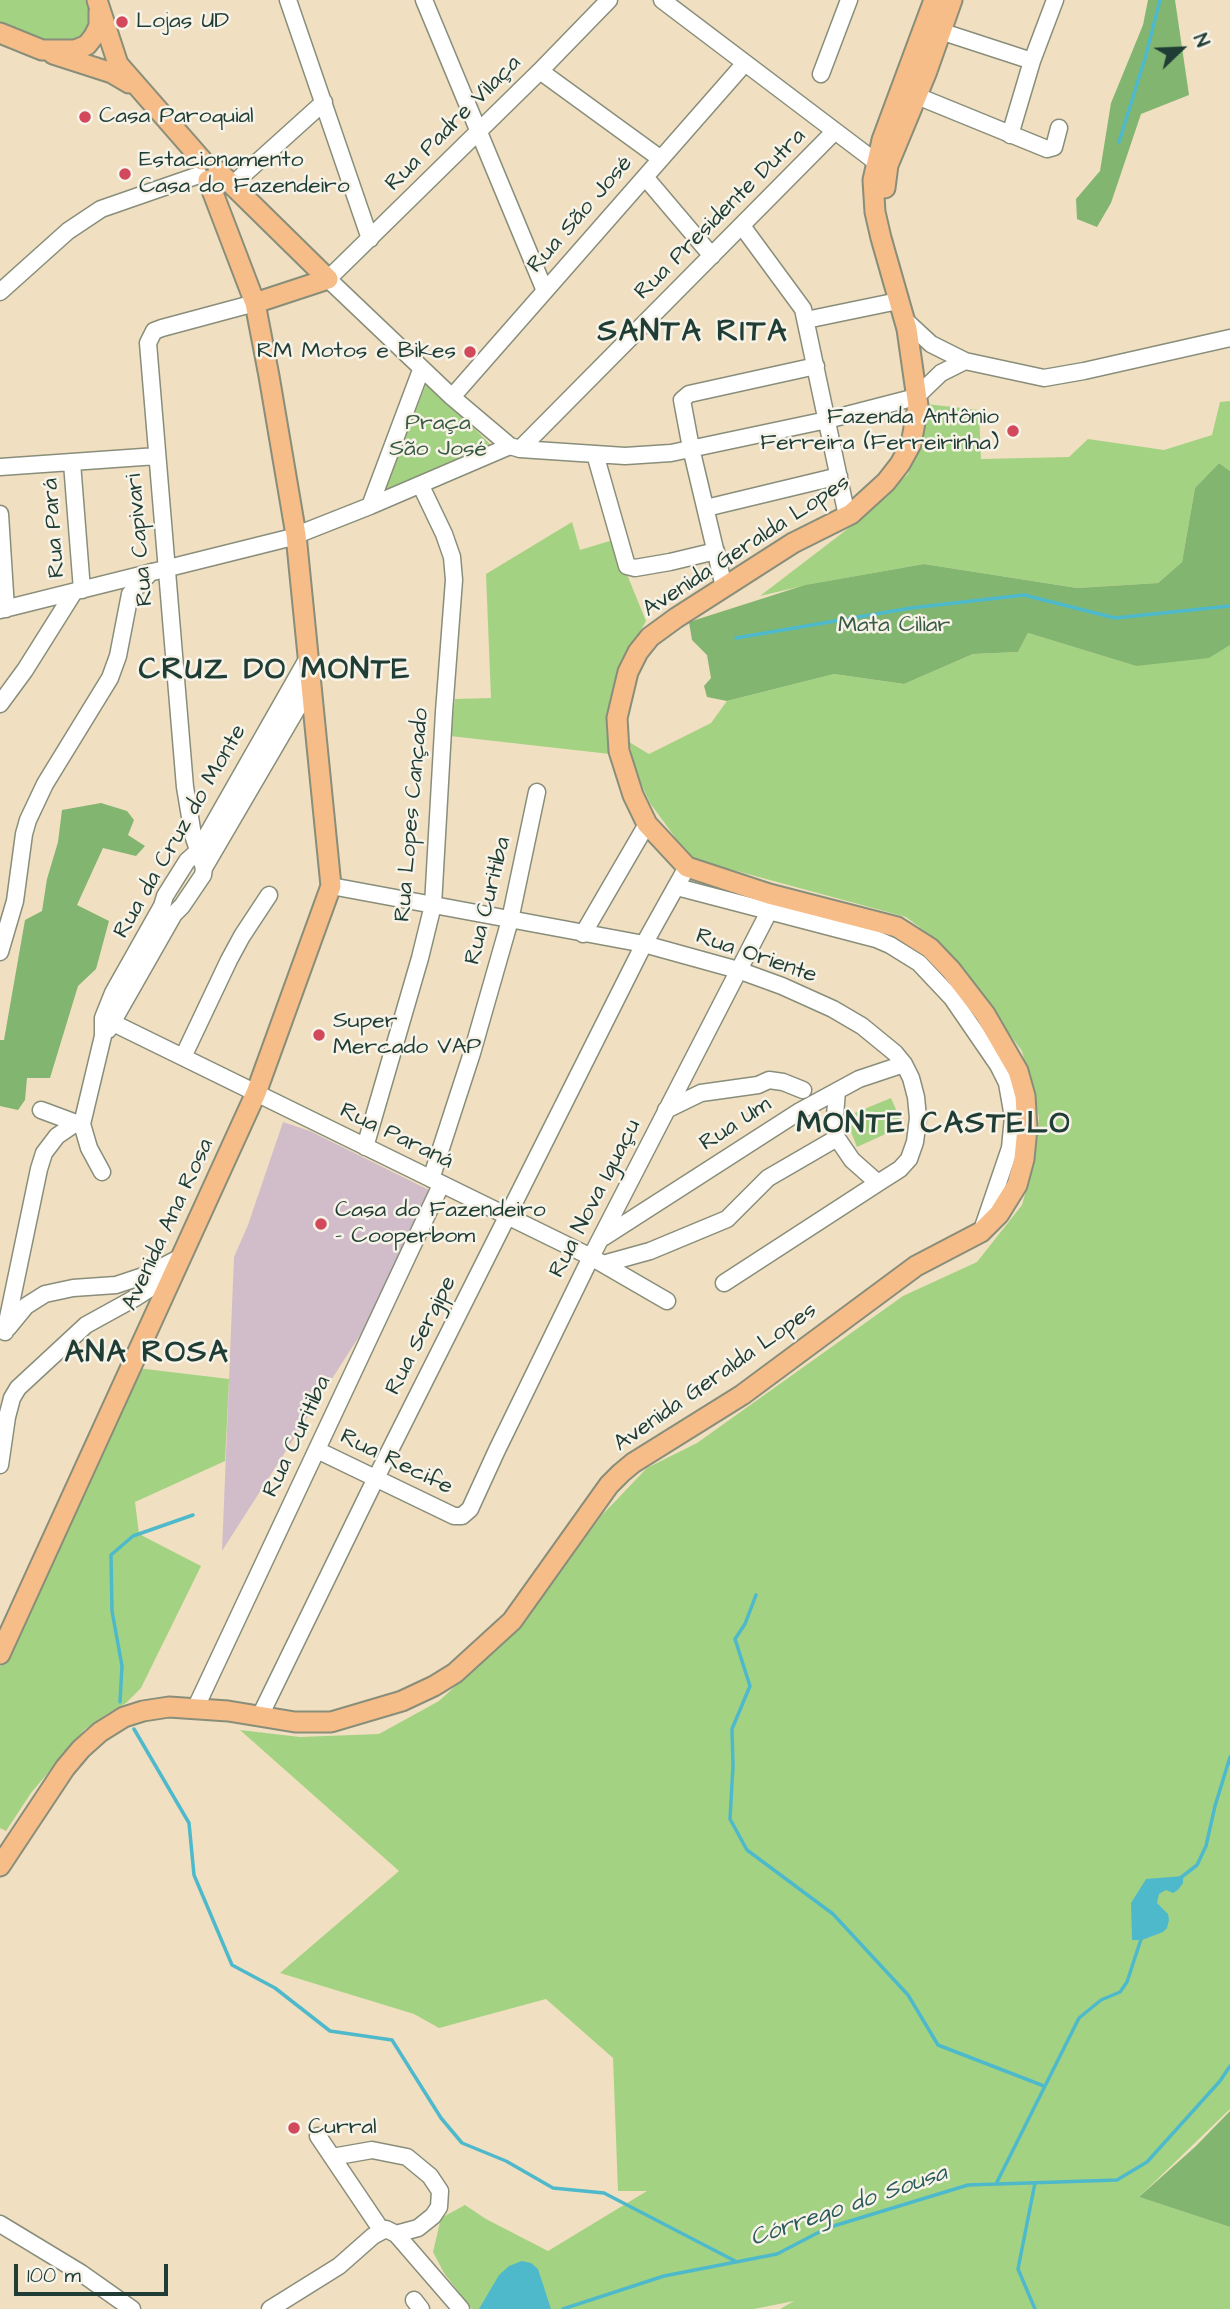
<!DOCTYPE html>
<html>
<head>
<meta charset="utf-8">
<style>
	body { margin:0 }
	#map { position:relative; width:1230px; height:2309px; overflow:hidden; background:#f1dfc1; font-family:"Architects Daughter",sans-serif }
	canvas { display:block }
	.north { position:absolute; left:1146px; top:14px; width:70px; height:70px; -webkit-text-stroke:5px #f7f3e8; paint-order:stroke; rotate:67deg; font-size:19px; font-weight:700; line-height:28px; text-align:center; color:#1f3d34 }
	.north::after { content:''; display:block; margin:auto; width:24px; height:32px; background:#1f3d34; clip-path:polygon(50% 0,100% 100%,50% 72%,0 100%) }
	.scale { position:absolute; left:14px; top:2264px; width:154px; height:32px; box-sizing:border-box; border:4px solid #1f3d34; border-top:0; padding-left:9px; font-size:21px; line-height:24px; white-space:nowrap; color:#1f3d34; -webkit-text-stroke:5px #f7f3e8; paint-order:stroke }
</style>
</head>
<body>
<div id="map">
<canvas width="1230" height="2309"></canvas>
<div class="north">N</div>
<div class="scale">100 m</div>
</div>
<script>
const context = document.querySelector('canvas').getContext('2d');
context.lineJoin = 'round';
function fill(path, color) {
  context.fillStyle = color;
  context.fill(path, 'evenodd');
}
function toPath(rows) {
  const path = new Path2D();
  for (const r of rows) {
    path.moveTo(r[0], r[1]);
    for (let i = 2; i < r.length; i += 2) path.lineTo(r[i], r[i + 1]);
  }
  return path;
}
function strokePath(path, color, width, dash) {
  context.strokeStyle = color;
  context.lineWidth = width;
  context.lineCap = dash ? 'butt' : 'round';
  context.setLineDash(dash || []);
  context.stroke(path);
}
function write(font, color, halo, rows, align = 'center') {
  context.font = font + ' "Architects Daughter",sans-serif';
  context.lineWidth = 5;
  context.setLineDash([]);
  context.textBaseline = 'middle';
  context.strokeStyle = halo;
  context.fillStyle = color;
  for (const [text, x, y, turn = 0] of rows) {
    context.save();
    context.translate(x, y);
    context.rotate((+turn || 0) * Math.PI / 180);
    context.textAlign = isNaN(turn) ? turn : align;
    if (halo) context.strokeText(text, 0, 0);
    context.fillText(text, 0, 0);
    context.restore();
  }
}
fill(toPath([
	[283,1122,310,1131,431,1191,374,1313,222,1551,234,1257,248,1225]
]), '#d1bdca');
fill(toPath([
	[0,0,85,0,91,16,91,30,71,45,35,39,0,22],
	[427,382,494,448,383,492],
	[1230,401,1230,471,1219,463,1195,488,1182,562,1158,583,1077,588,924,564,811,584,760,596,854,524,908,474,918,442,926,404,979,410,981,459,1069,457,1088,439,1164,450,1212,435,1220,402],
	[572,522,580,550,613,540,646,621,630,650,609,739,610,754,450,736,455,699,491,698,486,574],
	[1028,633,1136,666,1230,645,1230,2109,1139,2197,1230,2227,1230,2309,780,2309,794,2301,754,2309,472,2309,444,2273,433,2252,441,2218,465,2205,486,2219,548,2251,647,2191,618,2191,613,2058,546,1999,439,2028,414,2014,280,1973,399,1871,240,1730,300,1737,379,1734,439,1701,486,1658,537,1604,602,1515,647,1468,697,1443,903,1296,977,1262,1022,1205,1035,1158,1039,1117,1022,1051,942,944,906,917,696,860,677,840,650,803,636,773,629,742,649,754,711,723,727,701,834,674,904,684,973,654,1018,652],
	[891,1098,903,1126,857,1147,845,1117],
	[137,1368,229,1379,225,1461,135,1502,139,1534,201,1566,141,1688,126,1703,105,1715,84,1730,31,1793,6,1831,0,1828,0,1667]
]), '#a3d382');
fill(toPath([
	[1148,0,1175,0,1189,95,1141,114,1111,203,1097,227,1077,219,1076,199,1100,171,1111,103,1143,25],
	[1219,463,1230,471,1230,645,1209,658,1136,666,1028,633,1018,652,973,654,904,684,834,674,727,701,707,697,704,686,711,678,707,655,692,640,689,622,805,585,924,564,1077,588,1158,583,1182,562,1195,488],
	[101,803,127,811,134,820,128,835,145,846,136,856,103,848,77,905,109,921,96,969,78,986,50,1078,27,1078,25,1100,18,1110,0,1106,0,1040,4,1040,25,920,42,911,47,879,58,842,62,810],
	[1230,2111,1230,2227,1139,2197,1196,2146]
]), '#82b570');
fill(toPath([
	[1183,1876,1183,1883,1178,1890,1173,1893,1166,1890,1159,1894,1157,1903,1168,1914,1169,1920,1167,1928,1163,1932,1142,1940,1132,1940,1131,1903,1146,1879],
	[522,2261,531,2263,538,2269,551,2309,479,2309,499,2275,509,2266]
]), '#4fb9cc');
strokePath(toPath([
	[1119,142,1146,55,1160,0],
	[736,638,911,608,1024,595,1115,618,1230,606],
	[756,1595,745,1624,735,1639,750,1686,732,1729,733,1766,730,1819,747,1850,833,1914,908,1995,938,2045,1044,2086],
	[120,1702,122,1666,112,1611,111,1555,133,1536,193,1515],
	[134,1729,189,1823,194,1875,232,1965,275,1988,330,2031,392,2040,441,2118,462,2143,506,2161,553,2188,604,2193,737,2262],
	[1179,1879,1197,1865,1206,1846,1215,1806,1230,1757],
	[996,2184,1079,2018,1101,2000,1120,1992,1127,1982,1142,1936],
	[563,2309,664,2276,777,2254,827,2228,968,2185,1117,2180,1147,2162,1220,2081,1230,2066],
	[1035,2309,1018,2269,1035,2183]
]), '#4fb9cc', 3.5);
const minor = toPath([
	[288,0,370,239],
	[424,0,545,291],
	[609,0,540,71,328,279,452,397,510,446,520,449,625,456,671,453,827,420,916,397,941,373,965,361],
	[662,0,876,162,885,164],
	[940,31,1032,61],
	[540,71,661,159],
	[821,74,849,0],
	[917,96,1047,149,1054,147,1059,128],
	[1010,135,1032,61,1055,0],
	[645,177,712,256],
	[232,185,324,102],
	[742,226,803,309,847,516],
	[0,292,68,231,101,209,199,175],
	[904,319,931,344,965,361,1044,378,1084,371,1230,338],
	[806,320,898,301],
	[421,370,370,506,510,446],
	[452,397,745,63],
	[520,449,835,131],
	[595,454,627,566,635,568,670,562,716,551],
	[72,463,82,590],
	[0,467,157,456],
	[706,508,839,476],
	[0,514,6,609],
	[724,587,691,448,682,400,689,394,816,366],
	[0,610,289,538,370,506],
	[0,704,25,670,74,592],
	[204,868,193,835,185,787,148,343,154,331,162,328,255,303],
	[331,886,644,944,738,970,782,986,833,1009,862,1026,895,1053,904,1064,911,1078,916,1097,918,1118,915,1142,909,1159,900,1169,878,1183,852,1160,837,1138,834,1128,837,1091],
	[677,887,876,939,890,945,919,963,952,998,998,1065,1007,1083,1013,1117,1010,1148,982,1230],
	[583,934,647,824],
	[0,952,15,901,24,834,28,820,45,784,110,678,118,656,130,594,151,572],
	[103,1018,591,1257,667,1301],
	[108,1030,174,914,182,906,203,875,204,868,312,683],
	[183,1057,229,960,242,936,269,895],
	[41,1110,76,1123],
	[666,1110,701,1093,758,1085,769,1080,783,1082,803,1090],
	[82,1124,89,1148,102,1172],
	[365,1147,420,958,433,905,444,712,454,580,452,557,444,534,421,486],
	[431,1179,472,1053,510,920,537,792],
	[604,1237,800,1111,859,1079,904,1064],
	[603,1264,650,1251,727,1219,768,1178,837,1138],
	[724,1283,878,1183],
	[8,1328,26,1306,45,1294,73,1288,116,1285,146,1275,181,1257],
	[5,1332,39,1169,44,1153,57,1136,76,1123,82,1124,103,1036,103,1018,113,993,162,906,165,896,187,861,198,851,309,656],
	[317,1450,454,1516,462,1516,470,1509,497,1450,591,1257,777,896],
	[0,1465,7,1417,12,1398,18,1388,86,1325,135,1298,174,1273],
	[196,1707,441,1185],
	[260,1716,376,1478,644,944,687,867],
	[318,2136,382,2231],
	[332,2157,372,2150,407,2157,430,2176,440,2191,439,2207,433,2216,418,2228,396,2234],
	[0,2224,81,2273,132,2309],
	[414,2300,421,2309],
	[270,2309,339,2266,373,2236,386,2229,396,2234,403,2242,461,2309]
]);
const major = toPath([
	[97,0,118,64,202,160],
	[0,33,42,50,75,50,87,45,94,36,99,26,99,11],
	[53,54,112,73,129,83],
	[218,171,328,279],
	[885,188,888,165,927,71,952,0],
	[255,303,328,279],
	[0,1654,256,1093,331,886,296,535,269,376,255,303,208,180],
	[0,1866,65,1768,81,1749,100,1732,124,1717,143,1711,169,1707,228,1711,295,1722,331,1722,402,1701,434,1686,455,1673,512,1621,609,1485,621,1473,633,1463,742,1395,916,1266,981,1232,999,1214,1017,1185,1024,1159,1027,1128,1025,1096,1018,1071,985,1014,951,970,930,948,897,927,769,894,687,867,647,824,633,795,619,751,617,718,628,672,638,652,650,637,676,618,793,543,851,514,886,482,900,464,911,444,918,406,907,329,881,238,875,212,873,180,882,140,934,0]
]);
strokePath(minor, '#888e7a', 19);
strokePath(major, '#888e7a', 23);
strokePath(minor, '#fff', 16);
strokePath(major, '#f7bd88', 19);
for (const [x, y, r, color] of [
	[122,22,7,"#d1495b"],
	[85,117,7,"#d1495b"],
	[125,174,7,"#d1495b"],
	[470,352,7,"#d1495b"],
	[1013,431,7,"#d1495b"],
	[319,1035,7,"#d1495b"],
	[321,1224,7,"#d1495b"],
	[294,2128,7,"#d1495b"]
]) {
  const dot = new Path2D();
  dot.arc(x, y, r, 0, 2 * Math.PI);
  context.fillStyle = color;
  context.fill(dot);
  strokePath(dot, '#f7f3e8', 2.5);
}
write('23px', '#1f3d34', '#f7f3e8', [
	["Lojas UD",136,22],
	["Casa Paroquial",99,117],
	["Estacionamento",139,161],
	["Casa do Fazendeiro",139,187],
	["RM Motos e Bikes",456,352,"right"],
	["Fazenda Antônio",999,418,"right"],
	["Ferreira (Ferreirinha)",999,444,"right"],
	["Super",333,1022],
	["Mercado VAP",333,1048],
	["Casa do Fazendeiro",335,1211],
	["- Cooperbom",335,1237],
	["Curral",308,2128]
], 'left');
write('23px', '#1f3d34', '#f7f3e8', [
	["Rua Padre Vilaça",454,124,-45],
	["Rua São José",581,215,-49],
	["Rua Presidente Dutra",721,215,-45],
	["Rua Pará",55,528,-94],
	["Rua Capivari",141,540,-95],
	["Avenida Geralda Lopes",747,547,-33],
	["Rua Lopes Cançado",413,815,-85],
	["Rua da Cruz do Monte",181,832,-60],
	["Rua Curitiba",489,901,-76],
	["Rua Oriente",756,957,19],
	["Rua Um",736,1125,-33],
	["Rua Paraná",396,1137,26],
	["Rua Nova Iguaçu",596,1199,-63],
	["Avenida Ana Rosa",169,1225,-65],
	["Rua Sergipe",422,1336,-63],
	["Avenida Geralda Lopes",716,1378,-35],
	["Rua Curitiba",298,1437,-65],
	["Rua Recife",396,1463,26]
]);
write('23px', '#395b44', '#f7f3e8', [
	["Praça",438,424],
	["São José",438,450],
	["Mata Ciliar",894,626]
]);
write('italic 24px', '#2b5c5a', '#f7f3e8', [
	["Córrego do Sousa",849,2207,-19]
]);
context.letterSpacing = '2px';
write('bold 30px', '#1f3d34', '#f7f3e8', [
	["SANTA RITA",693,334],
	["CRUZ DO MONTE",275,672],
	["MONTE CASTELO",934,1126],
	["ANA ROSA",147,1355]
]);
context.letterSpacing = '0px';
</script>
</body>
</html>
